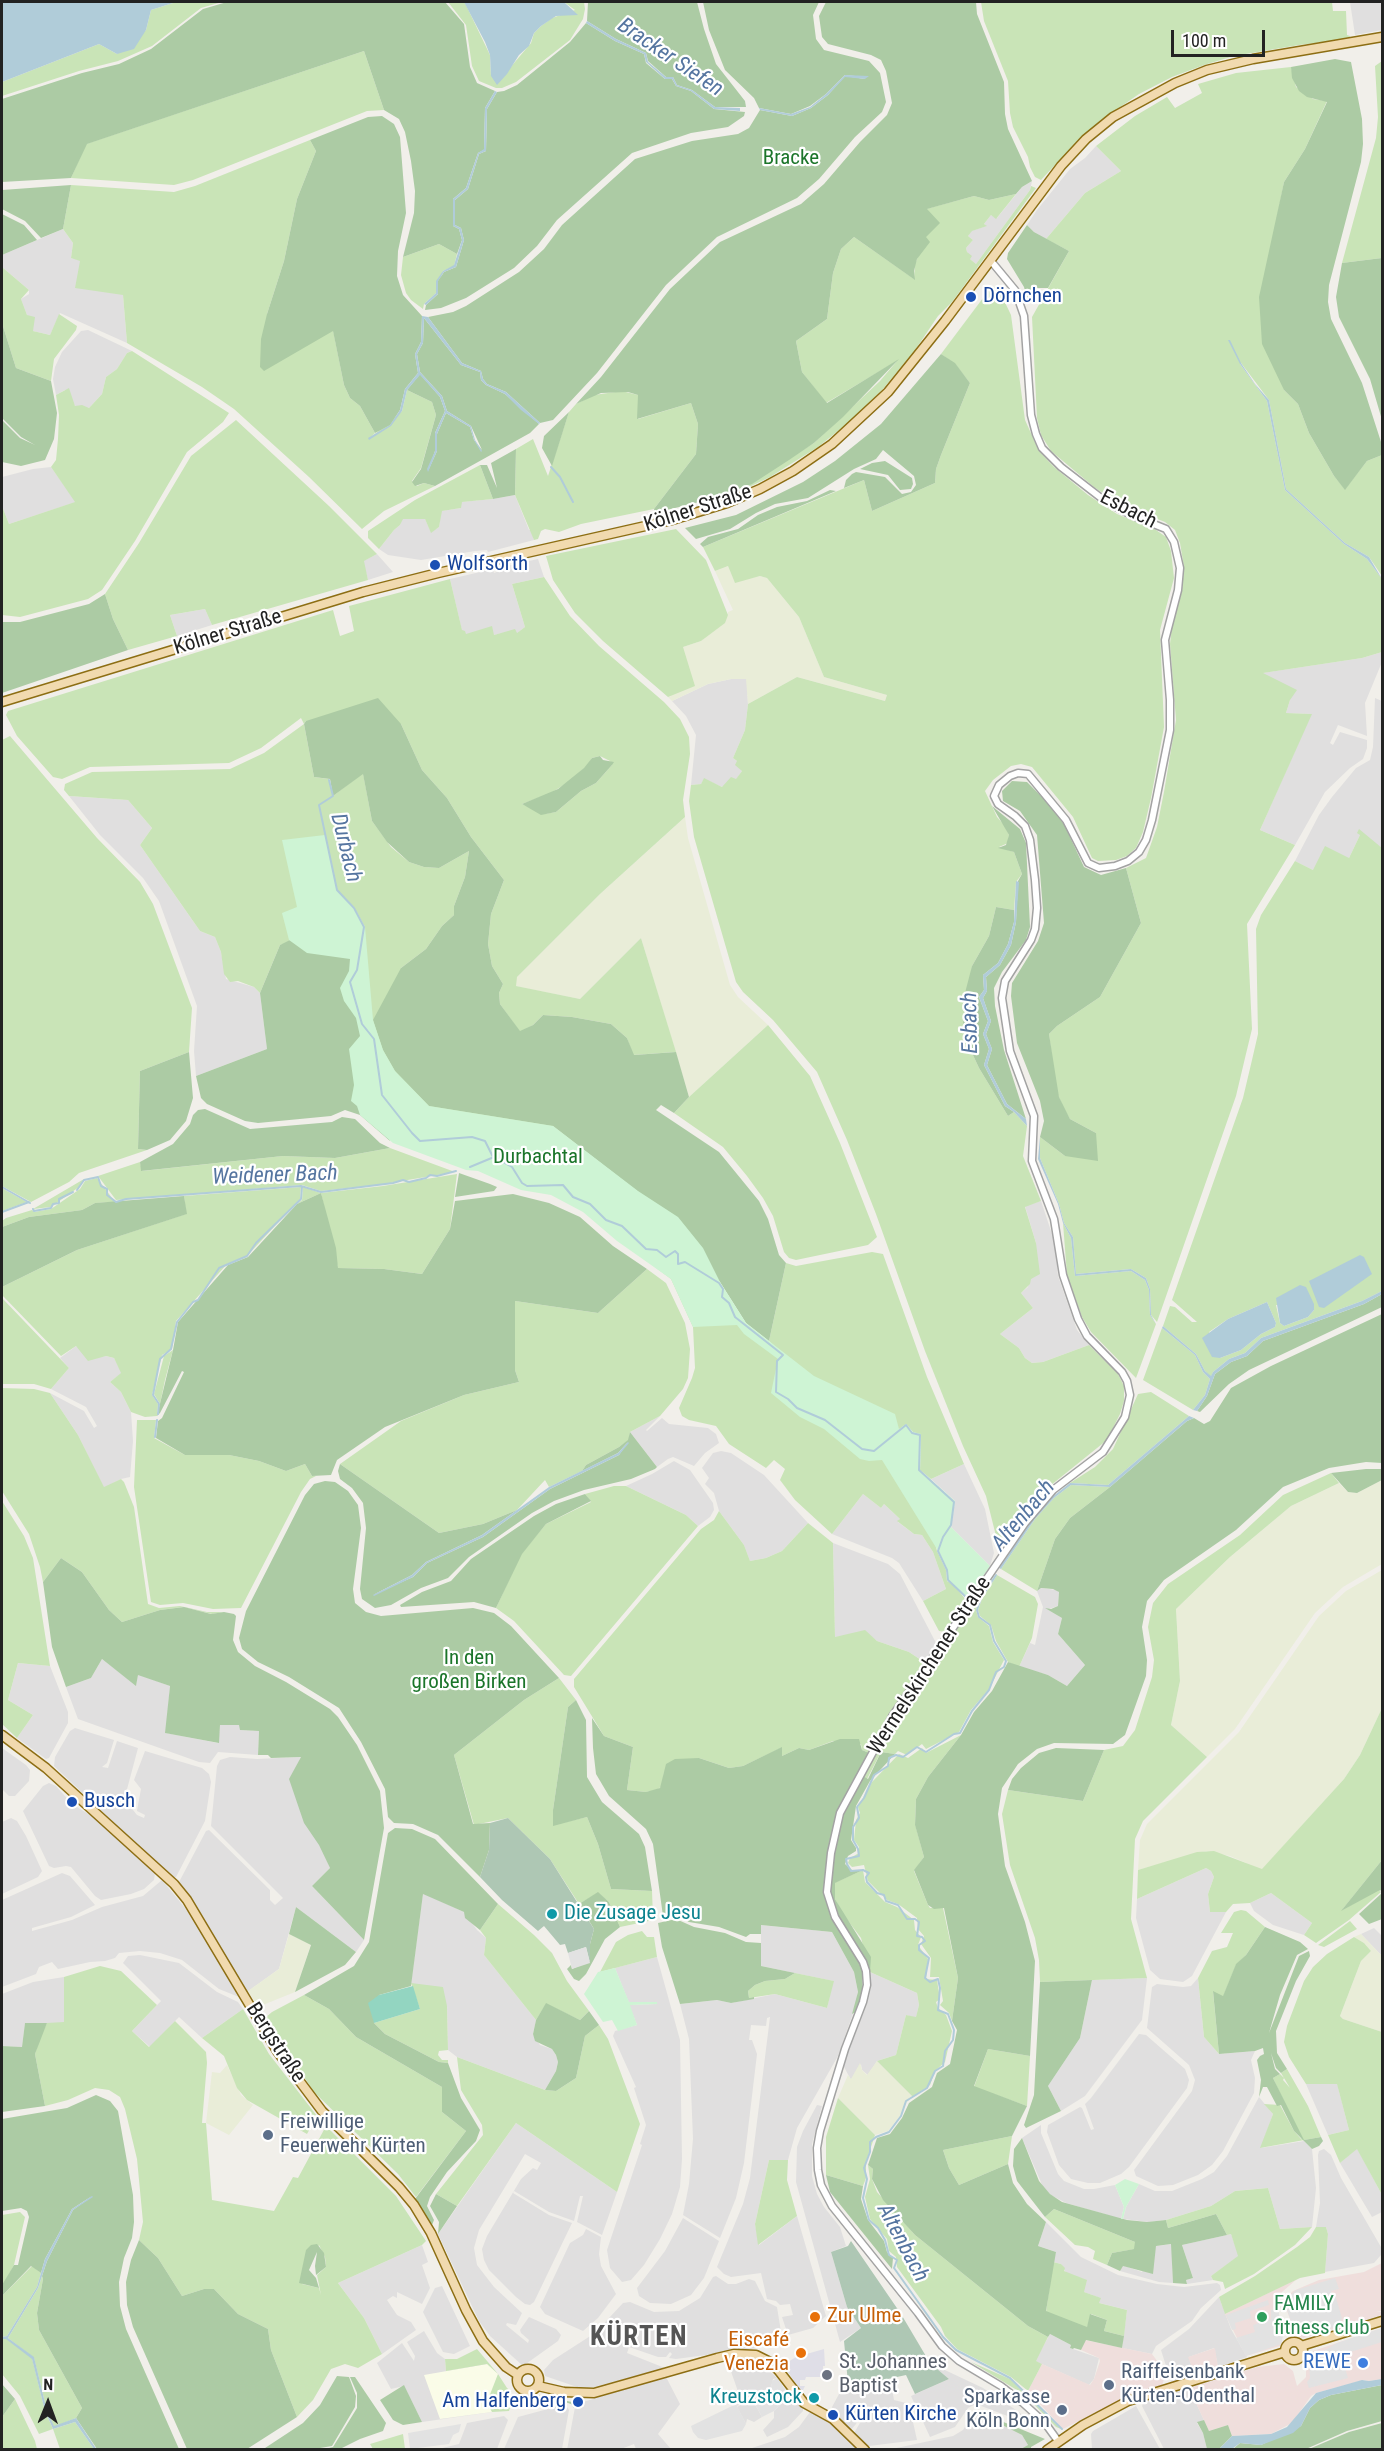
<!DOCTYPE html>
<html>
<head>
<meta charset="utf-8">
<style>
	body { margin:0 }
	#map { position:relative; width:1384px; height:2451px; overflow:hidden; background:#f1efea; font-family:"Roboto Condensed",sans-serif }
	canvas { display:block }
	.frame { position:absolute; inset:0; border:3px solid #222; pointer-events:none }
	.north { position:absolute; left:18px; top:2373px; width:60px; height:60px; -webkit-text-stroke:4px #fff; paint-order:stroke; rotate:1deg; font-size:16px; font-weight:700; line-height:24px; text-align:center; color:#222 }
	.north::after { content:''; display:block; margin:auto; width:21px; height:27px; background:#222; clip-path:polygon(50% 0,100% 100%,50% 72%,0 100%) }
	.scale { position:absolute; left:1171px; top:30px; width:94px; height:27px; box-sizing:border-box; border:3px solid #222; border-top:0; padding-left:8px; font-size:18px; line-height:21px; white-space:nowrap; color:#222; -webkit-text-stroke:4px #fff; paint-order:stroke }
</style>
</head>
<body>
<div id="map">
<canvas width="1384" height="2451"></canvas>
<div class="frame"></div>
<div class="north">N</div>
<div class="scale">100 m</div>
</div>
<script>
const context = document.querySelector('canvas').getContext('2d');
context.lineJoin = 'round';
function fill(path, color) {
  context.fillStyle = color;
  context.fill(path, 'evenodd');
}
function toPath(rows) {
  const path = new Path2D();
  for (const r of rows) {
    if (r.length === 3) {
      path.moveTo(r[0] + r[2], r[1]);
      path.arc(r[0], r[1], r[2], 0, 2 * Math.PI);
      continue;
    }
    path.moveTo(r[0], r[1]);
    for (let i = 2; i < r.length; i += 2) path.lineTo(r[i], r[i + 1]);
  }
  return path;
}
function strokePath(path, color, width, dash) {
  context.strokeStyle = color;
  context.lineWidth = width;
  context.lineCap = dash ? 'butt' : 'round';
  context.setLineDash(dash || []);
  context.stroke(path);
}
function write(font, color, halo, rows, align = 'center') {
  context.font = font + ' "Roboto Condensed",sans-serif';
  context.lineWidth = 4.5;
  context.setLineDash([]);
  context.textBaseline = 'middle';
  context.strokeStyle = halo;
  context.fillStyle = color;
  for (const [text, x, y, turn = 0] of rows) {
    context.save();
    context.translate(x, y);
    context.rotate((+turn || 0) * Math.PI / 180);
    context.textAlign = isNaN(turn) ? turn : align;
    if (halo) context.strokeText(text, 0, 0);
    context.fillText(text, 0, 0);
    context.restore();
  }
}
fill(toPath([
	[1350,2,1382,2,1382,30,1355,35],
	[1096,146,1121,171,1085,193,1046,239,1034,232,1027,225,1037,210,1070,169,1085,158],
	[1032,181,1030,190,976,264,970,259,967,252,966,248,973,240,968,236,971,231,986,226,984,224,991,215,997,218,1022,187],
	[63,229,73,243,71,258,80,260,123,295,127,343,60,313,50,335,33,331,21,299,29,294,29,290,2,267,2,255],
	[88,330,132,351,127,353,117,369,106,377,102,394,89,408,75,406,65,390,56,395,53,379,55,367,62,352,81,331],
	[51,467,76,502,9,524,2,506,2,477,33,469],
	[515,495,529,530,531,530,534,540,488,552,487,550,475,551,421,560,388,555,379,549,394,530,400,525,402,519,425,519,431,532,439,527,441,511,461,508,461,502,493,499],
	[377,554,393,572,368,580,363,561],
	[538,559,544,577,512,584,525,627,516,634,515,630,494,635,466,635,462,631,450,579,493,569,494,573,502,570,502,567],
	[205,609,212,625,177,636,170,615],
	[1382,652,1382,662,1365,703,1367,736,1338,725,1330,743,1333,745,1340,732,1367,740,1367,748,1363,759,1350,768,1325,792,1295,845,1260,830,1311,714,1286,713,1290,700,1262,673,1362,658],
	[731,679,747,679,748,704,745,730,733,758,737,761,742,771,736,780,722,787,704,779,701,784,691,785,696,735,686,716,672,701,708,684],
	[1375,698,1382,701,1382,848,1360,835,1349,858,1313,870,1295,861,1319,815,1332,797,1356,768,1370,760,1373,747],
	[69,796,128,800,152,828,140,845,200,931,215,937,221,952,226,979,254,987,260,993,267,1049,196,1076,194,1051,197,1006,159,901,143,878,100,835],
	[1041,1201,1055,1243,1058,1276,1077,1330,1089,1345,1043,1362,1032,1363,1025,1358,1019,1348,1000,1334,1033,1308,1021,1293,1028,1287,1036,1243,1025,1206],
	[76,1346,95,1357,106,1356,114,1358,122,1373,110,1382,121,1392,131,1412,133,1441,130,1477,121,1479,104,1488,78,1435,50,1393,84,1411,94,1428,97,1426,86,1407,51,1389,69,1368,60,1358],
	[660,1416,646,1430,647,1431,662,1418,669,1424,708,1428,716,1434,719,1443,705,1453,694,1466,673,1457,668,1459,657,1467,630,1432],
	[721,1451,731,1453,764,1475,808,1523,782,1551,766,1558,750,1561,744,1545,719,1511,714,1493,705,1484,709,1478,702,1468,713,1453],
	[674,1461,690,1470,713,1503,714,1510,710,1517,698,1526,686,1515,626,1486,652,1474],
	[964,1464,985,1509,994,1553,990,1566,951,1527,955,1501,931,1479],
	[863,1494,881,1508,884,1504,900,1519,898,1522,914,1534,922,1535,933,1552,946,1589,923,1601,899,1563,892,1558,832,1534],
	[833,1543,888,1564,900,1574,935,1641,936,1646,924,1662,909,1652,877,1641,868,1634,835,1637],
	[1041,1588,1057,1590,1059,1592,1058,1606,1049,1609,1062,1618,1058,1634,1085,1665,1067,1686,1048,1675,1019,1667,1030,1643,1035,1645,1043,1607,1037,1591],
	[102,1659,136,1685,138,1674,170,1686,166,1733,218,1743,220,1725,240,1725,240,1730,259,1731,258,1755,218,1752,210,1763,199,1762,78,1719,66,1687,91,1678],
	[18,1663,50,1666,68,1712,68,1723,49,1758,46,1759,17,1738,33,1715,8,1700],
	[75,1728,114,1740,107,1763,102,1767,108,1768,117,1741,138,1748,126,1793,135,1802,133,1810,137,1815,144,1818,145,1815,137,1811,141,1789,134,1780,145,1751,202,1768,209,1774,211,1782,205,1821,176,1877,172,1877,54,1766,55,1757,70,1731],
	[2,1748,26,1765,30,1770,29,1781,15,1796,9,1796,2,1789],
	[230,1757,257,1759,301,1757,292,1776,330,1868,312,1886,364,1940,356,1952,296,1907,279,1969,247,1992,198,1908,179,1882,206,1831,209,1830,270,1890,270,1900,275,1905,283,1898,211,1826,217,1766,220,1760],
	[49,1783,56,1786,72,1804,90,1815,140,1859,155,1873,154,1880,144,1889,131,1894,101,1900,95,1896,71,1867,66,1866,54,1868,49,1866,23,1811,43,1786],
	[11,1818,17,1821,26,1836,42,1871,38,1877,2,1894,2,1822],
	[1206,1868,1211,1871,1214,1877,1208,1894,1210,1912,1226,1912,1192,1976,1183,1982,1160,1979,1150,1970,1136,1918,1137,1899],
	[62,1873,70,1876,95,1905,71,1917,32,1928,32,1931,72,1920,102,1907,143,1896,162,1880,190,1914,239,1997,219,1989,182,1960,160,1953,140,1951,119,1953,115,1958,105,1961,90,1962,58,1969,52,1962,39,1967,36,1974,2,1987,2,1900],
	[423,1893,464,1912,477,1930,486,1938,484,1955,536,2020,533,2034,540,2045,552,2049,556,2055,558,2062,556,2071,545,2090,457,2057,448,2050,447,2006,411,1983],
	[1271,1893,1312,1923,1304,1935,1273,1925,1254,1911,1250,1903],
	[761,1925,832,1932,854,1972,858,1992,856,2005,838,2056,797,2128,788,2160,769,2160,755,2224,759,2245,797,2216,826,2316,813,2328,788,2335,782,2317,793,2315,790,2304,780,2305,776,2301,767,2299,761,2273,731,2277,724,2274,717,2267,743,2204,750,2178,770,2017,767,2018,766,2026,751,2025,749,2040,752,2040,757,2054,744,2163,736,2198,720,2238,683,2215,689,2184,693,2139,689,2039,680,2004,717,2000,731,2003,775,1994,827,2008,833,1981,761,1966],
	[1374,1928,1382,1936,1382,1956,1361,1934],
	[140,1955,179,1963,217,1992,238,2002,243,2009,202,2038,179,2017,150,2047,132,2031,161,2001,123,1963,128,1956],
	[657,1957,680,2040,682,2159,680,2187,672,2214,660,2239,644,2265,631,2280,622,2282,610,2268,607,2250,642,2145,640,2144,646,2125,634,2088,636,2087,613,2036,615,2031,637,2025,629,2005,657,2004,657,2002,629,2003,615,1968],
	[870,1972,917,1993,919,2005,916,2018,906,2015,896,2055,877,2061,868,2075,862,2070,861,2064,851,2080,843,2065,867,2004,871,1988],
	[64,1977,64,2023,25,2023,22,2047,2,2046,2,1994,33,1982],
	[1147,1978,1142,2020,1085,2096,1061,2111,1048,2086,1080,2038,1092,1980],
	[1198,1978,1204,2037,1219,2054,1255,2051,1251,2060,1255,2078,1254,2093,1223,2151,1212,2165,1198,2175,1173,2185,1158,2186,1136,2176,1134,2170,1192,2091,1195,2080,1189,2065,1147,2028,1152,1987,1157,1984,1183,1987,1191,1986],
	[1139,2034,1146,2035,1185,2069,1189,2080,1187,2088,1129,2167,1121,2174,1100,2183,1088,2183,1071,2179,1059,2165,1047,2132,1048,2125,1080,2107,1082,2108,1091,2130,1094,2129,1085,2104,1091,2098],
	[1337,2083,1349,2130,1328,2135,1306,2084],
	[1259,2097,1273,2114,1261,2148,1304,2141,1312,2149,1316,2188,1312,2227,1280,2229,1268,2188,1235,2191,1211,2206,1166,2220,1148,2222,1123,2219,1126,2207,1139,2184,1155,2191,1172,2191,1202,2179,1214,2172,1227,2156],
	[817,2105,822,2106,812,2144,812,2176,817,2194,824,2207,840,2227,846,2246,831,2252,847,2307,861,2328,840,2342,796,2182,797,2147,803,2131],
	[516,2123,617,2192,602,2235,577,2222,583,2196,580,2196,574,2221,549,2212,514,2191,513,2193,549,2215,572,2223,534,2302,530,2305,525,2304,516,2297,489,2270,484,2260,482,2249,487,2236,521,2179,533,2168,537,2170,541,2163,525,2154,479,2230,474,2248,477,2265,494,2287,522,2313,516,2325,507,2323,506,2325,528,2343,529,2340,521,2333,520,2330,529,2317,556,2329,561,2335,558,2341,523,2366,490,2336,479,2321,438,2234],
	[1041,2125,1041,2133,1058,2174,1064,2181,1084,2189,1094,2189,1115,2185,1124,2207,1121,2219,1066,2203,1051,2195,1043,2187,1022,2138],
	[1357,2148,1381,2193,1382,2212,1372,2217,1340,2163],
	[1324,2149,1331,2155,1341,2178,1381,2247,1381,2255,1374,2263,1325,2272,1328,2234,1326,2227,1316,2227,1320,2203,1318,2155,1319,2151],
	[683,2218,719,2241,704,2278,691,2295,671,2304,650,2303,639,2296,637,2288,665,2251],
	[1046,2222,1081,2257,1118,2275,1157,2284,1184,2287,1217,2283,1220,2285,1221,2290,1201,2308,1192,2321,1156,2346,1152,2354,1122,2348,1127,2310,1099,2303,1100,2298,1084,2292,1064,2270,1061,2264,1053,2262,1056,2252,1038,2246],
	[586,2229,601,2237,599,2254,601,2266,616,2294,598,2318,583,2331,545,2314,540,2307,570,2243,583,2235],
	[1231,2234,1239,2256,1211,2276,1213,2280,1187,2284,1186,2280,1193,2278,1182,2245],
	[1172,2244,1173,2283,1159,2282,1120,2271,1122,2265,1142,2272,1156,2246],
	[422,2245,428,2262,422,2265,430,2288,422,2304,397,2292,397,2298,393,2296,387,2300,397,2315,411,2322,416,2330,382,2354,364,2318,338,2283],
	[716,2276,728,2284,736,2284,749,2279,755,2281,765,2301,777,2307,781,2332,780,2336,758,2348,676,2359,669,2358,672,2354,670,2352,666,2357,658,2357,629,2347,627,2353,665,2368,595,2387,580,2388,545,2376,544,2370,553,2360,595,2333,623,2303,630,2302,654,2312,679,2311,700,2298,713,2277],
	[442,2286,470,2346,454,2354,443,2352,423,2312,435,2288],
	[1219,2297,1231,2329,1247,2357,1218,2367,1214,2348,1189,2357,1195,2375,1171,2382,1161,2350,1189,2329],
	[424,2331,437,2353,445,2359,446,2371,487,2364,488,2402,492,2412,422,2422,404,2386,391,2389,377,2363,402,2343,414,2361,415,2356,407,2342],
	[1050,2334,1071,2345,1070,2348,1099,2358,1094,2379,1089,2385,1035,2361],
	[736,2358,751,2359,763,2365,777,2378,773,2379,771,2387,741,2400,727,2360],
	[930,2363,983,2388,1019,2412,1028,2420,1026,2423,976,2404,968,2408,955,2427,930,2437,911,2396,949,2379],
	[666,2377,680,2404,658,2434,671,2449,636,2449,634,2444,621,2449,567,2450,575,2407,584,2407,583,2402],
	[890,2379,894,2400,910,2404,917,2420,913,2422,917,2440,869,2446,854,2433,867,2411,863,2410,856,2424,851,2430,835,2416,832,2407,845,2383,865,2384],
	[1189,2388,1204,2420,1197,2423,1203,2433,1207,2449,1164,2449,1142,2406,1144,2402],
	[790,2396,803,2407,803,2411,788,2427,767,2437,763,2430,774,2418,774,2411],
	[752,2399,762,2417,754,2422,747,2419,746,2424,737,2407],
	[559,2406,567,2407,569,2410,562,2449,504,2449,518,2417],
	[1136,2406,1160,2449,1092,2449,1091,2434,1093,2431],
	[974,2411,1022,2435,1028,2445,1021,2450,887,2450,953,2436,963,2430],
	[810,2412,834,2425,858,2449,746,2450,785,2437,799,2427],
	[504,2416,508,2420,497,2449,434,2450,459,2444,467,2423]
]), '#e0dfdf');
fill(toPath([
	[1382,2263,1382,2311,1376,2312,1382,2312,1382,2315,1303,2338,1295,2334,1285,2305,1287,2297,1293,2291,1319,2280,1364,2272],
	[1297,2279,1282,2292,1277,2305,1282,2342,1280,2346,1246,2356,1225,2314],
	[1382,2328,1382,2379,1369,2381,1364,2380,1316,2393,1311,2396,1292,2423,1271,2434,1232,2436,1228,2425,1209,2431,1189,2388,1258,2367,1284,2364,1293,2371,1297,2386,1306,2377,1306,2364,1313,2351],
	[1085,2340,1152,2354,1161,2366,1164,2379,1162,2385,1124,2398,1063,2429,1028,2391,1042,2364,1090,2385,1094,2379,1100,2361,1099,2358,1081,2350],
	[1215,2348,1218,2367,1195,2375,1188,2357]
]), '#efdedc');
fill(toPath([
	[487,2364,498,2374,488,2402,492,2412,440,2419,424,2375]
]), '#fafce8');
fill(toPath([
	[728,566,735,582,760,576,767,578,799,617,824,677,887,695,885,701,797,677,748,704,746,679,731,679,708,684,672,701,668,697,671,696,683,647,701,641,728,615,728,612,733,610,715,571],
	[685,817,688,838,730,985,738,997,768,1025,689,1097,641,938,580,999,529,989,516,986,515,982,517,977,600,894],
	[1382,1480,1382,1564,1343,1587,1315,1613,1235,1729,1207,1757,1171,1725,1180,1681,1176,1609,1230,1557,1291,1506,1339,1483,1348,1492,1357,1493],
	[1382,1570,1382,1708,1360,1755,1344,1779,1262,1870,1230,1856,1206,1851,1138,1870,1140,1840,1147,1824,1239,1732,1319,1616,1346,1591],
	[289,1934,311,1944,295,1992,258,2007,248,1991,279,1969],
	[1361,1934,1382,1956,1382,2032,1343,2019,1340,2016,1361,1961,1371,1951,1364,1943,1354,1937],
	[877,2061,913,2097,907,2102,900,2116,888,2131,875,2135,838,2098,848,2075,851,2079,860,2063,862,2070,867,2075],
	[227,2065,241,2095,253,2105,229,2135,206,2123,212,2072,220,2073]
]), '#e9edd8');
fill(toPath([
	[176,2,222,2,201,8,152,46,118,61,79,71,2,96,2,82,99,44,117,54,146,30,151,10],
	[448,2,464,2,466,5,490,55,491,76,509,69,531,43,534,33,541,26,552,18,575,10,564,2,584,2,585,9,583,19,570,40,516,82,502,88,496,88,479,81,472,66,466,25],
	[981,2,1332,2,1333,11,1346,11,1347,35,1350,36,1349,39,1299,45,1234,56,1204,65,1172,77,1139,94,1100,121,1078,140,1041,180,1035,177,1030,167,1028,157,1013,127,1010,113,1008,81,984,21],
	[364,51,384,110,367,111,193,180,174,185,71,178,86,144],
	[1382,61,1382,258,1342,263,1376,138,1378,117,1375,66],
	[1291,67,1296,87,1313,99,1327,101,1305,149,1284,182,1273,238,1284,390,1298,404,1309,433,1334,476,1345,489,1367,461,1382,455,1382,576,1369,557,1345,543,1286,489,1269,400,1241,363,1240,364,1267,401,1285,490,1344,544,1367,559,1382,579,1382,652,1362,658,1263,673,1297,690,1290,700,1286,713,1312,714,1260,830,1295,845,1247,924,1252,1029,1245,1058,1236,1096,1157,1322,1151,1315,1150,1289,1146,1278,1131,1269,1076,1274,1073,1237,1064,1223,1059,1204,1040,1158,1040,1137,1065,1156,1096,1133,1070,1119,1063,1107,1056,1090,1049,1034,1057,1026,1100,997,1141,923,1126,868,1146,858,1157,827,1164,792,1176,720,1170,644,1172,626,1182,591,1184,567,1180,543,1175,530,1165,522,1117,503,1094,487,1051,451,1041,435,1037,418,1032,317,1069,251,1046,239,1085,193,1121,171,1096,146,1135,116,1167,97,1175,108,1202,93,1198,84,1236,73],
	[310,140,316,151,297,199,284,261,267,314,307,344,333,330,344,385,350,398,360,406,375,433,369,439,402,411,407,390,432,402,436,415,421,468,412,481,417,486,424,483,435,486,384,511,362,529,309,477,234,409,202,387,127,343,123,295,75,288,80,261,71,258,73,243,63,229,71,185,174,192,195,186],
	[1031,186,1036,188,952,302,938,316,915,350,883,389,848,423,818,447,770,477,747,488,745,486,814,443,880,381,897,361,826,403,802,372,796,341,827,319,833,273,841,249,854,237,914,279,915,264,926,237,926,209,974,196,989,200,1016,194,996,219,991,215,984,224,987,226,972,231,968,236,973,240,966,248,967,252,972,256,970,259,976,264,1030,190],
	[439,244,457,254,454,266,443,271,436,293,424,304,423,309,411,300,406,293,401,275,403,257],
	[2,267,29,290,21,299,27,315,35,317,33,331,50,335,59,314,77,326,76,330,54,359,51,381,16,368,2,323],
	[992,286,999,290,1011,315,1025,420,1039,451,1054,467,1088,495,1117,514,1156,530,1166,537,1171,551,1174,578,1160,630,1164,727,1151,798,1143,832,1136,848,1127,856,1116,860,1098,861,1092,858,1073,817,1032,767,1021,764,1011,766,993,780,985,791,997,817,1005,826,1009,835,1008,843,999,847,1014,852,1022,874,1016,882,1014,910,996,907,989,936,972,966,966,1040,979,1068,1008,1116,1014,1112,1027,1126,1023,1156,1041,1201,1025,1207,1036,1243,1040,1274,1031,1279,1030,1284,1021,1293,1033,1308,1000,1334,1019,1348,1025,1358,1032,1363,1043,1362,1089,1345,1118,1374,1124,1386,1124,1401,1120,1414,1107,1440,1040,1494,1004,1545,998,1544,986,1496,963,1446,925,1351,876,1214,847,1140,817,1072,773,1020,743,992,736,982,694,837,689,801,691,785,701,784,704,778,722,787,731,777,736,779,742,771,735,765,737,761,733,758,745,730,748,704,797,677,885,701,887,695,824,677,799,617,767,578,760,576,735,583,728,566,715,571,703,547,864,480,872,511,935,483,936,469,941,455,970,383,955,364,941,354],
	[132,351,229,413,223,422,187,452,135,541,102,590,88,599,20,617,2,615,2,506,9,524,75,502,51,467,56,460,58,439,59,415,56,395,69,388,75,406,82,405,89,408,102,394,106,377,117,369,127,353],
	[622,391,638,395,638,419,691,403,698,424,696,454,654,509,581,524,559,532,545,529,541,531,538,539,534,540,515,495,516,449,533,439,548,476,569,412,576,404,594,395],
	[236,420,329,506,377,554,364,561,368,580,212,625,205,609,170,615,177,636,128,650,113,619,105,594,139,543,191,456],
	[480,465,493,499,462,502,461,508,442,511,439,527,431,533,425,519,403,519,400,525,394,530,379,549,368,538,368,531,415,500],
	[676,529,706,560,728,615,725,623,701,641,683,647,695,686,668,697,603,641,575,613,553,580,546,556],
	[544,577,570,616,599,646,664,702,680,719,689,737,690,754,683,800,685,817,600,894,517,977,516,986,580,999,641,938,676,1052,633,1055,627,1038,611,1024,572,1017,543,1015,533,1025,520,1032,500,1004,499,993,503,984,492,966,488,944,491,914,504,880,471,837,447,798,422,770,401,724,306,721,304,724,314,777,329,779,333,796,363,773,372,821,391,847,409,862,424,867,439,868,469,851,465,877,454,906,454,915,442,926,426,949,401,968,553,1126,638,1192,678,1217,690,1231,383,1094,358,970,365,927,354,907,343,896,362,922,280,945,260,993,254,987,238,981,230,982,224,974,221,952,215,937,200,931,140,845,152,828,128,800,69,796,64,790,65,784,92,772,230,769,264,753,304,724,301,718,261,748,229,763,90,767,62,779,53,777,17,736,6,715,8,711,333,610,340,636,354,631,349,606,450,579,462,630,465,631,466,634,492,626,494,635,515,629,517,633,525,627,512,584],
	[600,756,610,761,612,765,596,783,581,791,556,812,544,814,522,804,551,793,570,781,588,765,592,758],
	[10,736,97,838,140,882,153,904,192,1008,189,1052,140,1071,138,1149,147,1150,79,1173,69,1182,31,1202,2,1186,2,740],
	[1359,829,1382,848,1382,1291,1362,1301,1261,1338,1245,1353,1229,1359,1213,1372,1211,1377,1205,1371,1196,1354,1163,1326,1170,1306,1175,1307,1192,1322,1197,1322,1172,1300,1243,1098,1252,1060,1258,1034,1256,929,1261,915,1295,861,1313,870,1325,846,1349,858,1360,835,1357,833],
	[1267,1302,1276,1323,1275,1327,1261,1334,1241,1350,1220,1358,1209,1332,1228,1319],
	[1314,1304,1314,1310,1308,1317,1284,1326,1280,1323,1276,1305],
	[768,1025,810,1076,840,1143,877,1237,868,1245,796,1260,789,1258,784,1252,773,1216,763,1198,747,1176,723,1147,674,1113,689,1097],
	[390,1148,455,1172,384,1184,321,1191,302,1185,116,1200,98,1176,140,1162,142,1171,283,1156,335,1158],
	[457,1174,450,1229,422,1274,384,1269,338,1268,321,1193,297,1204,302,1200,303,1187,321,1193,383,1186],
	[97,1178,115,1202,95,1203,82,1210,29,1217,2,1227,2,1221,6,1218,32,1210,34,1212,51,1209,80,1189,85,1181],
	[84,1179,79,1187,51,1207,33,1209],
	[301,1187,300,1199,247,1256,227,1264,176,1321,172,1349,162,1355,152,1395,158,1404,157,1416,145,1417,131,1412,121,1392,110,1382,121,1373,114,1358,106,1356,88,1361,76,1346,61,1356,2,1295,2,1287,77,1250,186,1214,184,1196],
	[2,1188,7,1191,27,1202,2,1211],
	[1063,1223,1071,1238,1075,1276,1131,1271,1145,1280,1149,1290,1150,1315,1156,1324,1136,1378,1091,1332,1082,1317,1067,1275],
	[872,1252,883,1254,927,1377,964,1464,931,1479,920,1470,921,1435,913,1432,906,1424,873,1450,769,1341,786,1263,796,1266],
	[652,1265,744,1325,918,1471,937,1551,946,1570,947,1581,954,1585,966,1600,946,1632,939,1631,923,1601,946,1589,933,1552,922,1535,914,1534,897,1521,900,1519,884,1504,881,1508,863,1494,832,1534,795,1500,780,1480,785,1469,774,1460,766,1468,729,1444,716,1426,689,1420,682,1416,679,1408,692,1378,695,1368,693,1327,671,1279],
	[647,1269,666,1283,685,1323,690,1349,688,1378,683,1389,660,1416,630,1432,629,1440,619,1447,586,1465,582,1471,549,1487,545,1480,517,1510,483,1524,439,1533,340,1464,401,1421,464,1395,519,1382,515,1370,515,1301,598,1313],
	[2,1298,69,1368,51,1389,34,1384,2,1384],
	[1162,1328,1195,1355,1203,1372,1210,1379,1205,1395,1193,1410,1143,1380],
	[173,1350,165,1380,160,1404,154,1394,164,1356],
	[2,1388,34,1389,50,1393,78,1435,104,1487,121,1479,124,1482,134,1507,148,1604,159,1608,180,1606,207,1612,224,1612,212,1614,183,1607,160,1610,122,1622,109,1610,82,1572,61,1558,43,1582,40,1567,29,1534,2,1491],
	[1151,1392,1189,1416,1108,1485,1070,1483,1095,1467,1113,1449,1138,1394],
	[137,1420,156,1420,154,1438,185,1455,229,1455,259,1461,286,1471,305,1464,312,1476,316,1476,310,1479,301,1492,241,1608,213,1609,183,1603,160,1605,151,1602,134,1487],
	[1331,1473,1339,1483,1291,1506,1230,1557,1176,1609,1180,1681,1171,1725,1207,1757,1143,1821,1135,1839,1131,1919,1147,1978,1040,1982,1039,1960,1035,1938,1010,1865,1002,1814,1008,1790,1083,1801,1104,1750,1123,1746,1135,1730,1152,1677,1154,1660,1148,1627,1153,1603,1168,1584,1240,1535,1283,1495],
	[1071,1485,1110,1487,1070,1518,1055,1539,1037,1591,1001,1569,1035,1519,1054,1498],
	[614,1486,626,1486,686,1515,698,1526,571,1676,564,1675,514,1621,496,1608,521,1554,546,1524,591,1502,585,1494],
	[2,1501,24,1536,33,1558,50,1666,18,1663,8,1700,33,1715,17,1738,2,1724],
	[719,1511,744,1545,750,1561,766,1558,782,1551,808,1523,833,1543,835,1637,865,1630,877,1641,909,1652,924,1662,936,1646,936,1650,897,1704,869,1753,862,1750,861,1744,833,1741,809,1750,799,1748,782,1756,781,1748,743,1766,729,1768,699,1758,664,1772,663,1785,657,1790,646,1792,627,1790,633,1747,604,1736,574,1687,574,1679,701,1529,714,1520],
	[995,1574,980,1598,976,1610,978,1617,989,1626,993,1642,1004,1660,989,1689,971,1710,959,1732,926,1749,922,1744,907,1755,898,1751,895,1754,881,1752,867,1779,863,1776,896,1716,991,1577],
	[997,1575,1035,1597,1038,1604,1032,1638,1019,1667,1008,1662,996,1641,991,1625,980,1616,978,1610,982,1599],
	[559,1678,576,1700,568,1707,553,1810,553,1825,587,1817,598,1844,611,1889,652,1891,653,1917,649,1921,620,1927,609,1902,598,1893,579,1904,550,1859,508,1818,474,1825,454,1755,524,1700],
	[1382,1708,1382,1860,1342,1910,1378,1890,1381,1892,1349,1920,1316,1943,1304,1935,1312,1923,1271,1893,1250,1903,1233,1904,1226,1912,1210,1912,1208,1894,1214,1877,1211,1871,1206,1868,1137,1899,1138,1870,1197,1852,1214,1851,1262,1869,1344,1779,1360,1755],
	[961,1735,928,1777,916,1799,915,1824,924,1857,914,1871,928,1905,930,1908,943,1908,958,1978,952,2021,949,2013,940,2005,943,2001,939,1977,930,1977,931,1958,921,1944,924,1936,918,1929,917,1918,898,1904,887,1900,868,1881,864,1865,852,1867,848,1863,850,1858,859,1853,859,1847,854,1840,856,1820,860,1813,858,1807,872,1782,899,1754,908,1758,922,1748,926,1753],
	[863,1870,865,1882,885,1902,897,1907,914,1920,915,1930,921,1937,918,1945,928,1959,926,1979,937,1980,940,1999,936,2002,938,2008,946,2015,952,2031,945,2062,935,2071,930,2085,913,2097,877,2061,896,2055,906,2015,916,2017,919,2005,917,1993,870,1972,861,1938,843,1914,835,1899,834,1883],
	[498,1904,534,1935,552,1953,567,1981,589,2011,580,2020,546,2004,536,2020,484,1955,486,1938,480,1930],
	[1241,1910,1246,1911,1265,1927,1246,1955,1236,1965,1223,1997,1213,1992,1219,2054,1204,2037,1198,1978,1212,1951,1227,1947,1233,1933,1221,1933,1234,1912],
	[1350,1921,1357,1929,1324,1947,1318,1945],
	[642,1931,647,1937,654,1937,657,1957,600,1972,616,1942,628,1935],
	[1354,1937,1364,1943,1371,1951,1361,1961,1340,2016,1343,2019,1382,2032,1382,2202,1381,2193,1357,2149,1340,2163,1328,2135,1349,2130,1337,2084,1306,2084,1289,2057,1284,2042,1287,2026,1304,1981,1313,1967,1327,1954],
	[100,1966,121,1971,157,2005,132,2031,149,2047,175,2021,206,2052,207,2063,202,2123,206,2123,212,2200,274,2211,293,2177,298,2178,326,2126,396,2196,426,2241,422,2245,338,2283,364,2318,382,2354,358,2368,345,2364,331,2369,313,2400,297,2417,271,2350,268,2329,238,2314,214,2289,204,2289,182,2296,158,2258,139,2240,143,2222,137,2159,125,2109,120,2097,109,2090,95,2088,68,2100,45,2106,35,2054,40,2037,47,2023,64,2022,64,1977],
	[319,2245,325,2257,326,2267,317,2275,321,2295,319,2288,302,2284],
	[795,1973,834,1981,827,2008,775,1994,749,1998,748,1991,755,1985,765,1981,785,1979],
	[411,1983,443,1987,447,2006,448,2050,439,2051,438,2055,442,2060,448,2060,448,2063,439,2062,385,2034,374,2023,420,2009],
	[304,1995,329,2009,356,2037,442,2087,442,2112,466,2131,416,2197,398,2174,314,2092,265,2018,272,2012],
	[243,2009,269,2054,317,2116,307,2134,247,2100,237,2088,224,2056,202,2038],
	[599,2025,608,2039,640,2124,617,2192,516,2123,457,2206,436,2194,483,2135,482,2125,461,2090,457,2057,545,2090,556,2091,576,2078,585,2036],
	[988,2049,1030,2056,1027,2106,974,2087],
	[1287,2069,1308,2106,1321,2137,1260,2148,1273,2114,1264,2104,1280,2105,1294,2131,1302,2140,1273,2078,1280,2074,1284,2078,1283,2080,1290,2088,1281,2073],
	[838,2098,875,2135,866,2162,866,2178,863,2186,826,2175,826,2137],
	[1012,2136,1008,2164,959,2185,949,2168,943,2150],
	[769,2160,788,2160,787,2180,797,2216,758,2245,755,2224],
	[868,2165,873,2169,872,2179,877,2192,915,2235,1028,2326,1048,2337,1036,2361,1042,2364,1028,2391,1011,2377,957,2349,945,2336,941,2327,897,2267,896,2257,889,2251,887,2239,870,2219,865,2197,870,2179],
	[1268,2188,1280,2229,1312,2227,1295,2245,1254,2274,1225,2289,1223,2282,1213,2280,1211,2276,1238,2256,1231,2234,1227,2235,1216,2214,1168,2228,1166,2220,1211,2206,1235,2191],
	[1054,2209,1135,2242,1135,2249,1112,2253,1107,2265,1093,2259,1095,2251,1088,2247,1075,2245,1045,2217],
	[20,2212,25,2217,14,2265,2,2287,2,2215],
	[1316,2227,1326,2227,1328,2234,1325,2273,1300,2278,1225,2314,1219,2297,1255,2276,1297,2247,1310,2237],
	[1053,2262,1061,2264,1065,2268,1064,2271,1087,2280,1084,2292,1101,2298,1099,2303,1127,2310,1124,2336,1104,2331,1107,2320,1091,2314,1087,2328,1046,2312],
	[32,2266,41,2273,37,2287,7,2336,2,2337,2,2296],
	[42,2276,43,2279,37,2313,39,2330,82,2408,76,2418,54,2427,47,2411,34,2358,8,2338,38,2288],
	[6,2338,32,2358,45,2411,53,2429,75,2422,94,2449,60,2449,53,2429,39,2434,20,2396,2,2374,2,2339],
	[477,2349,498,2374,507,2388,512,2392,507,2394,506,2406,510,2408,509,2411,492,2412,487,2402,498,2374,487,2364,446,2371,445,2359,457,2359],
	[971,2362,1010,2379,1061,2429,1056,2427,1025,2395],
	[15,2399,35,2441,37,2449,2,2449,2,2417],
	[403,2434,405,2449,373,2449,370,2444]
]), '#c9e4b7');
fill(toPath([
	[227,2,445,2,464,24,470,67,477,83,495,91,485,108,484,150,478,153,466,188,453,199,453,226,459,229,462,240,457,254,439,244,403,257,414,213,415,191,411,161,405,132,399,119,384,110,364,51,87,144,71,178,2,182,2,99,82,73,119,64,151,49,203,9],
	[588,2,697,2,704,29,716,64,745,101,746,107,715,107,692,90,677,85,673,77,666,77,648,61,646,53,616,39,587,21],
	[703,2,819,2,813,15,816,39,824,50,869,61,880,73,886,102,882,112,855,137,819,179,797,198,717,237,666,285,597,373,553,420,540,423,506,392,487,384,483,379,481,371,462,363,428,317,453,312,466,306,519,272,544,249,562,225,635,159,692,141,738,134,749,128,760,110,792,116,811,108,828,95,845,76,865,79,865,77,845,75,826,94,810,106,791,114,759,108,754,98,725,70,709,30],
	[826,2,976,2,977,14,1004,82,1005,114,1008,129,1032,181,1022,187,1016,194,989,200,974,196,927,209,940,223,926,237,930,242,917,259,914,271,915,280,854,237,841,249,833,273,827,319,796,341,802,372,827,403,899,359,843,417,814,443,789,460,752,484,715,498,655,513,654,509,696,454,698,424,691,403,637,419,638,395,628,392,601,393,576,404,601,377,670,289,720,242,801,204,824,184,860,142,887,115,892,103,886,71,881,60,871,55,828,44,822,37,819,16],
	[586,23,615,41,644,54,646,63,665,79,672,79,676,86,691,91,714,109,745,112,744,116,728,127,691,133,632,153,557,220,537,246,514,268,466,298,441,308,425,310,426,305,438,294,438,281,444,272,456,267,464,240,461,228,455,225,455,200,468,189,479,154,486,151,487,109,497,92,504,91,517,85,570,42],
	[1335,59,1351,62,1362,119,1363,144,1361,162,1329,285,1328,302,1331,319,1362,383,1382,445,1382,455,1367,461,1345,490,1334,476,1309,433,1298,404,1284,390,1262,344,1259,297,1284,182,1305,149,1327,102,1307,97,1299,91,1292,78,1291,67],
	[382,116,394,124,400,137,406,213,398,251,397,276,403,295,422,316,421,342,415,354,418,373,405,389,400,410,390,425,375,433,360,406,350,398,344,385,333,331,264,371,260,367,261,339,267,314,284,261,297,199,316,151,310,140,368,117],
	[71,185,63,229,41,238,25,221,2,209,2,190],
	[2,214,24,225,37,240,2,255],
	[1027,225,1034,232,1069,251,1048,288,1036,288,1027,299,1024,287,1007,259,1008,253],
	[1382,258,1382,420,1370,379,1339,317,1336,297,1342,263],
	[424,318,461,365,480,372,481,380,486,385,505,394,539,424,530,433,435,486,424,483,415,486,412,482,421,469,436,415,432,402,407,390,420,374,440,397,445,411,435,433,435,451,428,471,437,451,437,434,446,413,470,427,474,440,482,450,471,426,447,411,442,396,420,372,417,354,423,343],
	[2,323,16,368,51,381,57,413,54,439,45,460,21,466,2,462,2,420,20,438,35,445,21,437,2,418],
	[941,354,955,363,970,383,941,455,936,469,935,483,872,511,864,480,844,488,846,480,852,474,856,472,885,477,902,494,911,492,916,485,914,476,883,450,876,459,854,469,808,498,775,504,756,513,730,529,696,539,685,528,736,515,803,482,835,461,881,424],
	[569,412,552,466,542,448,544,436],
	[516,449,515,495,493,499,480,465,487,465,497,488,491,463],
	[885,461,912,478,913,484,911,489,900,490,888,475,860,469,872,463],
	[830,490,836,491,703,547,700,544,708,537,738,529,758,515,777,507,807,501],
	[105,594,113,619,128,650,2,693,2,622,20,622,89,604],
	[378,698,401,724,422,770,447,798,471,837,504,880,491,914,488,944,492,966,503,984,499,993,500,1004,520,1031,533,1025,543,1015,572,1017,611,1024,627,1038,634,1055,676,1052,689,1097,674,1113,661,1105,656,1110,719,1152,759,1201,768,1219,779,1255,786,1263,769,1341,746,1323,720,1282,638,1192,553,1126,429,1106,395,1071,383,1050,373,1020,401,968,426,949,442,926,454,915,454,906,465,877,469,851,439,868,424,867,409,862,387,842,372,821,363,774,333,796,330,779,314,777,304,724,306,721],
	[600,756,603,760,614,762,612,765,596,783,581,791,556,812,541,815,522,804,558,789,584,768,592,758],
	[1012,781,1027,782,1044,799,1064,824,1084,867,1101,875,1126,868,1141,923,1100,997,1057,1026,1049,1034,1059,1097,1070,1119,1096,1133,1098,1161,1065,1156,1040,1137,1044,1121,1040,1101,1017,1043,1011,996,1012,983,1038,941,1044,923,1037,835,1020,811,1003,801,1002,791],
	[992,806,1020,829,1026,843,1030,927,1026,940,1002,972,994,988,995,1006,1004,1050,1026,1119,1007,1104,987,1065,992,1049,986,1034,991,1021,983,998,987,991,986,977,1000,965,1011,945,1016,922,1018,881,1022,874,1014,852,998,848,1006,845,1009,835],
	[996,907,1014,910,1014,922,1008,944,998,963,983,975,984,990,979,997,988,1021,983,1034,989,1049,984,1065,1005,1106,1014,1112,1008,1116,979,1068,966,1040,963,1025,965,993,972,966,989,936],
	[298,936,358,960,385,1127,390,1141,360,1115,345,1110,331,1116,258,1123,245,1121,207,1104,201,1098,196,1076,267,1049,260,993,280,945],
	[189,1052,193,1098,186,1121,170,1140,147,1150,138,1149,140,1071],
	[205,1109,250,1129,332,1122,342,1117,355,1119,380,1143,390,1148,335,1158,283,1156,141,1171,140,1162,173,1144,190,1124,193,1115,198,1110],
	[459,1173,490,1184,497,1187,494,1191,455,1197],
	[321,1193,336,1248,338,1268,384,1269,422,1274,450,1229,455,1201,513,1194,549,1203,580,1217,613,1246,647,1269,598,1313,515,1301,515,1370,519,1382,464,1395,385,1427,337,1460,331,1475,312,1476,305,1464,286,1471,259,1461,229,1455,185,1455,156,1438,158,1421,162,1418,184,1372,182,1371,160,1413,157,1416,173,1350,178,1322,228,1265,248,1257,297,1204],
	[184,1196,187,1214,77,1250,2,1287,2,1227,29,1217,82,1210,95,1203],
	[1382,1294,1382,1307,1249,1370,1229,1384,1200,1412,1197,1411,1207,1396,1215,1374,1231,1362,1247,1356,1263,1341,1364,1304],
	[1382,1314,1382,1463,1366,1462,1329,1468,1283,1487,1236,1530,1164,1580,1147,1601,1142,1627,1147,1660,1146,1676,1125,1735,1113,1744,1054,1743,1037,1749,1018,1764,1002,1788,998,1814,1005,1866,1025,1922,1035,1961,1030,2056,988,2049,974,2086,1027,2106,1012,2136,943,2150,949,2168,959,2185,1008,2164,1013,2183,1027,2204,1046,2222,1038,2246,1056,2252,1046,2311,1087,2327,1090,2314,1107,2320,1104,2331,1124,2336,1122,2348,1086,2340,1081,2350,1074,2348,1073,2349,1070,2348,1071,2345,1050,2334,1048,2337,1028,2326,915,2235,883,2200,872,2179,873,2169,868,2165,877,2138,890,2134,902,2118,909,2103,932,2087,937,2073,950,2064,957,2030,952,2021,958,1978,944,1908,934,1909,928,1905,914,1870,924,1857,915,1825,916,1799,928,1777,961,1735,974,1712,992,1691,1008,1662,1048,1675,1067,1686,1085,1665,1058,1634,1062,1618,1045,1608,1051,1609,1058,1606,1059,1592,1053,1589,1041,1588,1037,1591,1055,1539,1070,1518,1110,1487,1187,1421,1194,1418,1204,1424,1210,1421,1231,1388,1271,1366],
	[630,1432,657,1467,655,1469,631,1479,584,1490,554,1501,532,1513,469,1557,448,1578,421,1588,391,1605,375,1608,362,1599,360,1589,366,1528,363,1503,352,1488,340,1479,338,1471,340,1464,439,1533,483,1524,517,1510,482,1535,426,1562,412,1575,373,1595,413,1577,427,1563,483,1537,550,1489,619,1455,628,1442,618,1453,582,1471,586,1465,619,1447,628,1440],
	[1366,1469,1382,1469,1382,1480,1357,1493,1348,1492,1331,1473],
	[325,1481,335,1482,348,1491,358,1505,361,1528,353,1589,355,1603,366,1612,381,1616,473,1608,494,1613,511,1626,559,1678,524,1700,454,1755,473,1824,490,1823,489,1850,480,1877,438,1835,413,1824,394,1823,388,1817,385,1789,361,1742,339,1708,289,1677,258,1662,242,1649,239,1638,246,1611,305,1495,314,1484],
	[585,1494,591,1501,546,1524,522,1554,496,1608,474,1602,401,1607,400,1605,422,1592,451,1581,471,1559,534,1516,556,1504],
	[61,1558,82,1572,109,1610,122,1622,160,1610,184,1607,211,1614,224,1612,234,1614,236,1616,233,1640,238,1652,255,1666,286,1682,330,1709,338,1717,357,1745,380,1791,384,1828,364,1940,312,1886,330,1868,319,1845,304,1823,289,1779,301,1757,271,1758,268,1755,258,1755,259,1731,240,1730,239,1725,220,1725,219,1743,165,1733,170,1686,138,1675,136,1686,102,1659,91,1678,66,1687,52,1647,43,1582],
	[576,1700,586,1720,587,1777,602,1802,639,1834,645,1847,652,1891,611,1889,598,1844,587,1817,553,1826,553,1810,568,1707],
	[592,1718,604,1736,633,1747,627,1790,646,1792,660,1788,666,1764,675,1759,699,1758,729,1768,743,1766,782,1747,782,1756,799,1748,809,1750,840,1739,859,1739,862,1750,869,1753,837,1814,828,1854,824,1891,832,1918,856,1954,862,1971,863,1991,856,2012,852,2014,858,1992,854,1972,832,1932,761,1925,761,1934,750,1934,746,1937,719,1927,689,1922,680,1917,663,1916,653,1844,646,1829,609,1796,596,1774,593,1748],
	[1056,1748,1104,1750,1083,1801,1008,1790,1012,1779,1021,1768,1039,1753],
	[881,1752,895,1754,870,1781,856,1806,851,1840,856,1848,856,1851,848,1856,845,1864,852,1870,863,1870,835,1883,835,1899,871,1957,870,1972,857,1945,838,1916,830,1893,830,1879,837,1836,844,1812,863,1776,868,1779],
	[395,1828,412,1829,435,1839,498,1904,480,1930,465,1918,464,1912,423,1894,411,1986,379,1995,374,2023,385,2034,439,2062,448,2063,461,2098,480,2130,476,2141,447,2172,430,2197,427,2206,434,2220,432,2225,415,2199,466,2131,442,2112,442,2087,356,2037,329,2009,304,1995,354,1966,369,1942,388,1833],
	[1382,1860,1382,1890,1378,1891,1341,1911],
	[598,1892,609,1902,620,1927,605,1939,586,1974,579,1981,574,1979,567,1969,571,1965,572,1969,590,1961,590,1944,594,1929,579,1904],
	[1382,1893,1382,1919,1369,1924,1359,1914],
	[296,1907,356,1952,345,1965,295,1992,311,1945,289,1934],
	[676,1919,694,1927,725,1933,746,1942,761,1943,761,1966,795,1973,785,1979,765,1981,755,1985,748,1991,749,1998,754,1997,754,1999,731,2003,717,2000,680,2004,662,1947,658,1923],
	[1265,1927,1300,1942,1308,1949,1297,1955,1280,1995,1269,2033,1299,1956,1309,1951,1310,1956,1296,1981,1276,2031,1277,2053,1287,2069,1281,2073,1276,2068,1271,2053,1275,2069,1280,2074,1273,2078,1304,2140,1321,2137,1323,2141,1319,2146,1312,2149,1294,2131,1281,2105,1277,2106,1267,2087,1263,2087,1259,2097,1261,2080,1257,2060,1260,2056,1264,2054,1263,2048,1255,2051,1219,2054,1213,1991,1223,1996,1236,1964,1246,1955],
	[1092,1980,1080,2038,1048,2086,1061,2111,1026,2128,1024,2125,1034,2095,1040,1982],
	[546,2003,580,2020,589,2011,599,2025,585,2036,576,2078,556,2091,545,2090,556,2071,558,2062,556,2055,552,2049,535,2041,533,2034,536,2020],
	[25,2023,47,2023,35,2054,45,2106,2,2112,2,2046,22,2047],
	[96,2095,110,2101,118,2111,133,2195,134,2222,132,2238,124,2258,119,2282,120,2306,126,2329,179,2449,97,2449,76,2418,82,2408,39,2330,37,2313,43,2279,42,2276,47,2261,73,2210,92,2196,72,2209,45,2259,41,2273,31,2266,2,2296,2,2285,14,2265,18,2265,29,2217,27,2211,21,2208,2,2211,2,2119,67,2108],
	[1022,2138,1039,2181,1050,2194,1062,2202,1127,2220,1147,2222,1166,2220,1168,2228,1216,2214,1227,2235,1182,2245,1193,2278,1186,2280,1187,2284,1173,2283,1171,2244,1156,2246,1153,2274,1123,2266,1120,2271,1107,2265,1112,2253,1134,2249,1135,2242,1054,2209,1045,2217,1017,2181,1013,2166,1014,2149],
	[826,2175,863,2186,861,2199,868,2220,884,2241,887,2252,893,2258,892,2269,830,2192],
	[436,2194,457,2206,438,2234,439,2222,430,2206],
	[139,2240,158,2258,182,2296,204,2289,214,2289,238,2314,268,2329,271,2350,297,2417,247,2449,187,2449,133,2327,127,2305,126,2282,131,2260],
	[317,2244,324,2253,326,2267,316,2275,315,2266,317,2252,309,2270,316,2278,319,2288,299,2283,306,2250,311,2245],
	[337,2376,349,2377,356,2396,355,2407,332,2446,314,2449,262,2450,303,2423,320,2405],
	[350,2377,355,2377,386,2423,383,2431,360,2439,340,2449,321,2450,333,2447,357,2408,357,2393],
	[2,2384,15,2399,2,2417],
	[404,2385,422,2422,403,2425,393,2420,380,2400],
	[1382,2385,1382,2421,1347,2431,1306,2449,1232,2450,1240,2443,1261,2445,1301,2426,1310,2408,1319,2400,1331,2395],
	[537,2395,572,2402,579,2402,574,2408,571,2404,562,2401,524,2408,522,2404,526,2397,529,2398],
	[974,2411,979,2412,1045,2439,1031,2447,1031,2449,1021,2449,1028,2445,1022,2435],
	[1204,2420,1209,2431,1228,2425,1232,2436,1219,2449,1207,2449,1203,2433,1197,2422],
	[1382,2423,1382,2449,1309,2449,1349,2432]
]), '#accba4');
fill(toPath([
	[508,1818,550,1859,594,1929,590,1944,590,1963,586,1947,568,1953,565,1944,560,1945,544,1926,538,1931,502,1900,480,1877,489,1850,490,1823],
	[851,2241,901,2314,930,2363,949,2379,915,2394,906,2375,865,2384,848,2383,844,2341,861,2328,847,2307,831,2252,848,2246]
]), '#aec7b4');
fill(toPath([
	[325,835,337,890,353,908,365,927,373,1020,383,1050,395,1071,429,1106,553,1126,638,1191,678,1217,703,1248,720,1282,746,1323,814,1376,895,1414,899,1429,906,1424,913,1432,921,1434,920,1470,955,1501,951,1527,990,1566,966,1600,965,1595,948,1580,947,1568,940,1554,882,1460,869,1461,860,1459,824,1429,800,1417,771,1393,778,1359,744,1334,737,1325,693,1327,671,1279,617,1241,583,1212,551,1195,521,1190,478,1171,466,1170,393,1143,360,1115,357,1106,351,1101,354,1085,349,1049,360,1036,356,1018,344,1001,340,988,349,971,350,959,307,953,289,940,282,913,297,907,282,840],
	[615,1968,629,2002,657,2002,657,2004,630,2005,637,2025,618,2031,612,2020,603,2022,584,1994,598,1972],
	[1125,2179,1139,2184,1126,2207,1123,2219,1121,2219,1124,2207,1115,2185]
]), '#cef4d4');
fill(toPath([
	[413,1986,420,2009,374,2023,368,2003,379,1995]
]), '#93d5c1');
fill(toPath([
	[586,1947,590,1963,572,1969,568,1953],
	[1335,2278,1339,2289,1331,2291,1333,2298,1336,2298,1342,2318,1338,2326,1302,2336,1294,2331,1287,2309,1287,2298,1296,2290],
	[1268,2300,1269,2305,1250,2311,1251,2318,1235,2323,1236,2329,1232,2330,1226,2315],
	[1278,2309,1283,2336,1281,2344,1246,2356,1236,2338,1255,2332,1253,2325,1271,2319,1271,2310],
	[1382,2328,1382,2342,1341,2355,1348,2378,1309,2388,1307,2382,1310,2378,1309,2365,1318,2360,1325,2350,1337,2343],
	[777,2378,790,2396,774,2411,762,2417,752,2399,737,2406,746,2424,742,2431,706,2440,698,2438,693,2432,691,2426,771,2387,772,2381],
	[461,2424,459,2432,453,2435,449,2444,410,2449,408,2433]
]), '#e2e2e2');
fill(toPath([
	[824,2349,825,2366,823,2366,823,2373,821,2377,806,2377,805,2380,800,2380,800,2386,805,2386,802,2392,783,2365,796,2357]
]), '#dfdee7');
fill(toPath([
	[2,2,176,2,151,10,146,30,134,49,117,54,99,44,2,82],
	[464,2,564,2,578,15,556,16,541,26,534,33,529,46,519,55,507,74,497,85,491,76,490,55,485,42],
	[587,21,616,39,646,53,648,62,666,77,673,77,677,85,692,90,715,107,740,108,740,111,714,109,691,91,676,86,672,79,665,79,646,62,644,54,615,41,586,23],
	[845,75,869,76,865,79,845,77,828,95,811,108,792,116,760,110,759,108,791,114,810,107,826,94],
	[495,91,497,92,487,109,486,151,479,154,468,189,455,200,455,225,461,228,464,240,456,267,444,272,438,281,438,294,426,305,424,304,436,293,436,281,443,271,454,265,462,240,459,229,453,226,453,199,466,188,478,153,484,149,485,108],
	[422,316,428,317,462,363,481,371,483,379,487,384,506,392,540,423,539,424,521,410,505,394,486,385,481,380,480,372,461,365,424,318,423,343,417,354,420,372,442,396,447,411,471,426,475,440,482,451,481,452,474,440,470,427,446,413,437,434,437,451,428,472,427,469,435,451,435,433,445,411,440,397,420,375,407,390,402,411,391,426,369,440,368,438,390,425,400,410,405,389,418,373,415,354,421,342],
	[1228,340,1230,340,1241,363,1255,384,1269,400,1286,489,1345,543,1369,557,1382,579,1367,559,1344,544,1285,490,1267,401,1240,364],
	[1016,881,1019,882,1016,922,1011,945,1000,965,986,977,987,991,983,998,991,1021,986,1034,992,1049,987,1065,1007,1104,1026,1119,1027,1126,1014,1112,1005,1106,984,1065,989,1049,983,1034,988,1021,979,997,984,990,983,975,998,963,1008,944,1014,922],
	[1040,1137,1040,1158,1059,1204,1064,1223,1073,1237,1076,1274,1131,1269,1146,1278,1150,1289,1151,1315,1156,1324,1150,1315,1149,1290,1145,1280,1131,1271,1075,1276,1071,1238,1063,1223,1058,1204,1038,1159],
	[1360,1255,1364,1257,1372,1274,1324,1308,1319,1307,1309,1281],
	[1300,1285,1306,1287,1314,1304,1314,1310,1308,1317,1284,1326,1280,1323,1276,1298],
	[1382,1291,1382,1294,1364,1304,1263,1341,1247,1356,1231,1362,1215,1374,1207,1396,1197,1411,1193,1410,1205,1395,1210,1379,1203,1372,1195,1355,1162,1328,1163,1326,1196,1354,1205,1371,1211,1376,1213,1372,1229,1359,1245,1353,1261,1338,1362,1301],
	[1267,1302,1276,1323,1275,1327,1261,1334,1241,1350,1220,1358,1212,1357,1202,1338,1228,1319],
	[1189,1416,1194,1418,1187,1421,1110,1487,1071,1485,1054,1498,1035,1519,1001,1569,999,1568,1033,1518,1052,1497,1070,1483,1108,1485],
	[628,1442,629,1443,619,1455,550,1489,483,1537,427,1563,413,1577,374,1596,373,1595,412,1575,426,1562,482,1535,549,1487,618,1453],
	[92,2196,93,2197,73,2210,47,2261,38,2288,8,2338,34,2357,47,2411,54,2426,76,2418,97,2450,94,2449,75,2422,53,2429,45,2411,32,2359,6,2339,2,2339,2,2337,7,2336,37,2287,45,2259,72,2209],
	[1382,2379,1382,2385,1331,2395,1319,2400,1310,2408,1301,2426,1293,2433,1261,2445,1240,2443,1232,2449,1219,2449,1232,2436,1271,2434,1287,2427,1316,2393,1362,2380,1369,2381]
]), '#b0ccd9');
strokePath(toPath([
	[551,467,560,477,573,502],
	[329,780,333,796,319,805,337,890,354,908,364,927,357,970,350,982,362,1024,374,1039,382,1095,412,1133,420,1141,472,1137,485,1141,493,1157],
	[470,1167,494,1157,512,1167,522,1183,527,1186,563,1185,573,1197,590,1204,606,1220,622,1226,646,1249,657,1250,666,1257,675,1251,678,1254,678,1264,685,1262,719,1283,723,1289,722,1297,729,1303,735,1317,783,1355,777,1361,776,1392,788,1399,797,1408,825,1420,862,1449,874,1451,906,1425,912,1433,920,1435,919,1470,954,1502,951,1525,943,1537,938,1551,947,1570,948,1580,967,1598],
	[2,1187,30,1203],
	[77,1190,84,1180,98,1177,101,1186,107,1189,107,1195,116,1202,126,1199,301,1186,321,1192,393,1183,403,1180,409,1182,426,1178,430,1175,437,1176,456,1171],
	[33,1209,34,1211,51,1208,53,1204,59,1203,59,1199,73,1192],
	[2,1212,29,1202],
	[158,1414,159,1404,153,1395,160,1359,171,1349,177,1322,193,1302,198,1300,219,1268,247,1256,256,1243,301,1199,302,1187],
	[155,1437,157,1420],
	[996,1575,981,1598,977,1610,979,1617,990,1625,994,1641,1006,1661,1004,1667,996,1672,989,1690,972,1711,960,1733,954,1734,926,1752,917,1747,903,1757,896,1755,889,1758,888,1766,874,1775,864,1798,857,1807,859,1818,853,1827,853,1840,858,1849,859,1856,846,1859,847,1864,851,1871,863,1870,869,1873,866,1877,867,1882,877,1893,884,1895,886,1901,898,1905,907,1919,915,1919,919,1922,917,1936,922,1937,925,1941,919,1945,919,1950,929,1958,925,1978,930,1982,938,1979,940,1988,938,2010,948,2014,954,2030,953,2040,945,2051,943,2066,935,2071,927,2088,906,2101,901,2116,889,2132,876,2137,870,2142,870,2152,864,2168,867,2179,863,2198,869,2220,878,2228,885,2240,889,2255,897,2260,894,2268,943,2337,956,2350,1010,2378,1062,2429]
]), '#b0ccd9', 2);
const minor = toPath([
	[991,261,1015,290,1024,316,1031,415,1036,434,1042,448,1061,467,1105,501,1131,515,1166,529,1174,542,1180,568,1178,590,1165,640,1170,700,1170,730,1152,820,1146,840,1139,852,1128,861,1115,866,1099,868,1088,863,1066,820,1028,774,1018,773,1010,776,999,785,994,796,998,804,1015,816,1025,826,1030,840,1035,880,1037,908,1035,929,1031,940,1005,981,1002,998,1010,1051,1034,1116,1032,1161,1054,1219,1063,1275,1078,1319,1087,1336,1122,1372,1127,1381,1130,1395,1125,1417,1103,1452,1053,1490,1025,1523,893,1715,840,1813,831,1853,827,1892,835,1917,863,1962,866,1971,867,1985,863,2002,845,2049,820,2131,817,2148,818,2170,821,2185,832,2206,918,2313,942,2346,959,2361,1001,2386,1023,2403,1045,2423,1058,2441]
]);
const major = toPath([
	[2,702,363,592,438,573,672,520,727,503,760,489,793,471,832,444,888,392,945,321,1061,166,1086,139,1113,117,1175,83,1207,70,1253,59,1382,37],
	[2,1735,46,1768,174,1884,187,1900,277,2051,322,2111,399,2187,414,2205,431,2233,466,2310,483,2341,506,2367,518,2375],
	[1294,2351,9],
	[1301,2346,1382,2321],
	[528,2380,11],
	[538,2386,564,2392,594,2393,717,2358,734,2354,756,2355,770,2362,779,2371,804,2403,833,2419,865,2450],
	[1047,2450,1083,2425,1128,2401,1285,2352]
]);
strokePath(minor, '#a3a3a3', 9);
strokePath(major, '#8d6e13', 11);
strokePath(minor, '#fff', 6);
strokePath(major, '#f1daaf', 8);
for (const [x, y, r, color] of [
	[971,297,6,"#1a4fb4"],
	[435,565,6,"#1a4fb4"],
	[72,1802,6,"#1a4fb4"],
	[552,1914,6,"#0f9aa8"],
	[268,2135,6,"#5c6f8a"],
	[815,2317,6,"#e8710a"],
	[1262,2317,6,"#2e9e5b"],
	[801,2353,6,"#e8710a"],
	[1363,2363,6,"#3f7fe0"],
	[827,2375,6,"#6b7280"],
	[1109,2385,6,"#5c6f8a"],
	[814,2398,6,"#0f9aa8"],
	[578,2402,6,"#1a4fb4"],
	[1062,2410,6,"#5c6f8a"],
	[833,2415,6,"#1a4fb4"]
]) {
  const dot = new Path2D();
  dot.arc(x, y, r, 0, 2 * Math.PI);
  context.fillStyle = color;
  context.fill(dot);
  strokePath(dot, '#fff', 2);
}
write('21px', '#1b752a', '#fff', [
	["Bracke",791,159],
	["Durbachtal",538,1158],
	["In den",469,1659],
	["großen Birken",469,1683]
]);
write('21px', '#164399', '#fff', [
	["Dörnchen",983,297],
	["Wolfsorth",447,565],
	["Busch",84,1802],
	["Am Halfenberg",566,2402,"right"],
	["Kürten Kirche",845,2415]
], 'left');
write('21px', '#222', '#fff', [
	["Kölner Straße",698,509,-18],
	["Esbach",1128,510,27],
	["Kölner Straße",228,633,-17],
	["Wermelskirchener Straße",930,1666,-57],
	["Bergstraße",275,2043,57]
]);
write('21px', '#0d838f', '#fff', [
	["Die Zusage Jesu",564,1914],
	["Kreuzstock",802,2398,"right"]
], 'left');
write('21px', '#4e5e75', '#fff', [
	["Freiwillige",280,2123],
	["Feuerwehr Kürten",280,2147],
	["Raiffeisenbank",1121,2373],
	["Kürten-Odenthal",1121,2397],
	["Sparkasse",1050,2398,"right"],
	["Köln Bonn",1050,2422,"right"]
], 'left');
write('21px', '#27864d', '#fff', [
	["FAMILY",1274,2305],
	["fitness club",1274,2329]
], 'left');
write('21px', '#c56008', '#fff', [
	["Zur Ulme",827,2317],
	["Eiscafé",789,2341,"right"],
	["Venezia",789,2365,"right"]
], 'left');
write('21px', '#5b616d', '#fff', [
	["St. Johannes",839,2363],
	["Baptist",839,2387]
], 'left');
write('21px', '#366cbe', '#fff', [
	["REWE",1351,2363]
], 'right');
write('italic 22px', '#5575a0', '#fff', [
	["Bracker Siefen",670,58,34],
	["Durbach",345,848,76],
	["Esbach",971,1023,-91],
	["Weidener Bach",275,1176,-2],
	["Altenbach",1024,1516,-50],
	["Altenbach",902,2243,62]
]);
context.letterSpacing = '1.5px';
write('bold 27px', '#555', '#fff', [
	["KÜRTEN",639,2338]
]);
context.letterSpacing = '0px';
</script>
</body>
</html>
